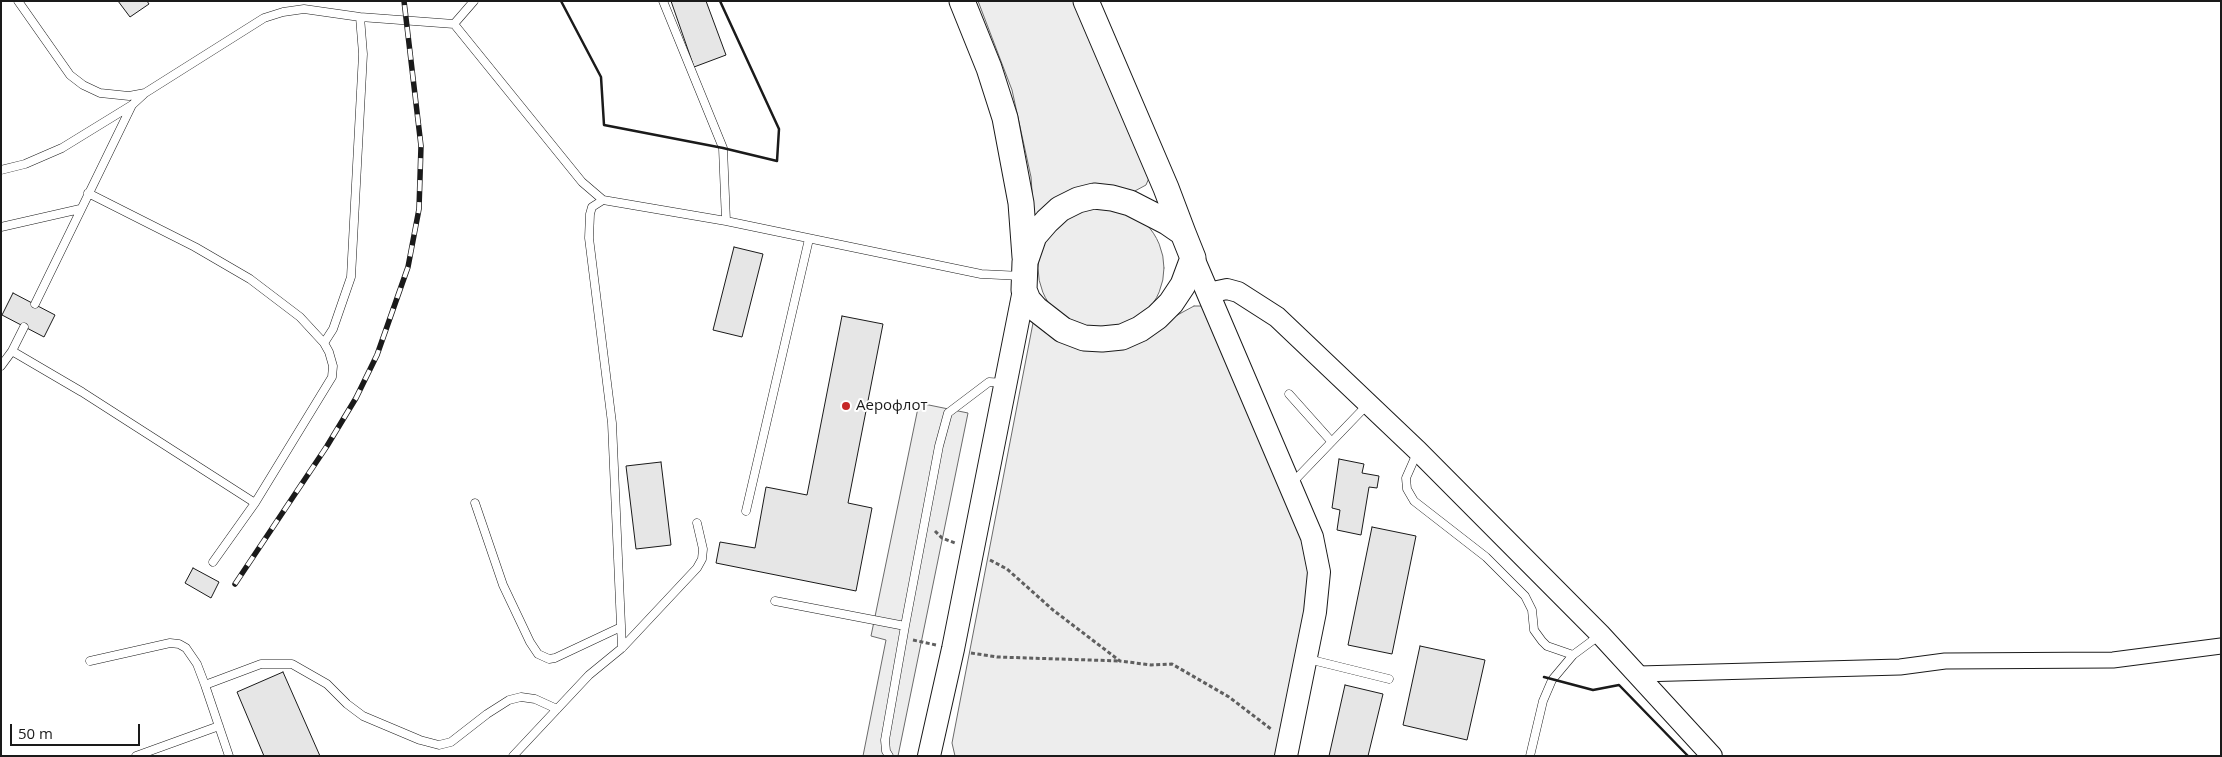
<!DOCTYPE html>
<html>
<head>
<meta charset="utf-8">
<style>
	body { margin:0 }
	#map { position:relative; width:2222px; height:757px; overflow:hidden; background:#fff; font-family:"Open Sans",sans-serif }
	canvas { display:block }
	.frame { position:absolute; inset:0; border:2px solid #1a1a1a; pointer-events:none }
	.scale { position:absolute; left:10px; top:724px; width:130px; height:22px; box-sizing:border-box; border:2px solid #1a1a1a; border-top:0; padding-left:6px; font-size:15px; line-height:18px; white-space:nowrap; color:#1a1a1a; -webkit-text-stroke:4px #fff; paint-order:stroke }
</style>
</head>
<body>
<div id="map">
<canvas width="2222" height="757"></canvas>
<div class="frame"></div>
<div class="scale">50 m</div>
</div>
<script>
const context = document.querySelector('canvas').getContext('2d');
context.lineJoin = 'round';
function fill(path, color) {
  context.fillStyle = color;
  context.fill(path, 'evenodd');
}
function toPath(rows) {
  const path = new Path2D();
  for (const r of rows) {
    if (r.length === 3) {
      path.moveTo(r[0] + r[2], r[1]);
      path.arc(r[0], r[1], r[2], 0, 2 * Math.PI);
      continue;
    }
    path.moveTo(r[0], r[1]);
    for (let i = 2; i < r.length; i += 2) path.lineTo(r[i], r[i + 1]);
  }
  return path;
}
function strokePath(path, color, width, dash) {
  context.strokeStyle = color;
  context.lineWidth = width;
  context.lineCap = dash ? 'butt' : 'round';
  context.setLineDash(dash || []);
  context.stroke(path);
}
function write(font, color, halo, rows, align = 'center') {
  context.font = font + ' "Open Sans",sans-serif';
  context.lineWidth = 4;
  context.setLineDash([]);
  context.textBaseline = 'middle';
  context.strokeStyle = halo;
  context.fillStyle = color;
  for (const [text, x, y, turn = 0] of rows) {
    context.save();
    context.translate(x, y);
    context.rotate((+turn || 0) * Math.PI / 180);
    context.textAlign = isNaN(turn) ? turn : align;
    if (halo) context.strokeText(text, 0, 0);
    context.fillText(text, 0, 0);
    context.restore();
  }
}
const built = toPath([
	[978,1,1073,1,1149,178,1146,185,1133,192,1034,219,1031,177,1012,90,978,1],
	[1101,268,63],
	[1194,306,1202,306,1291,500,1314,579,1278,756,955,756,952,743,1033,323,1038,322,1055,333,1170,319,1194,306],
	[919,403,968,413,898,756,863,756,886,640,871,636,919,403]
]);
fill(built, '#ededed');
strokePath(built, '#6a6a6a', 1);
const building = toPath([
	[118,1,147,1,149,4,130,17,118,1],
	[671,1,706,1,726,55,694,67,671,1],
	[734,247,763,254,742,337,713,330,734,247],
	[13,293,55,315,44,337,2,315,13,293],
	[842,316,883,324,848,503,872,508,856,591,716,563,720,542,755,548,766,487,807,495,842,316],
	[1339,459,1364,464,1362,473,1379,476,1377,488,1369,487,1361,535,1337,530,1340,510,1332,508,1339,459],
	[661,462,671,545,636,549,626,466,661,462],
	[1372,527,1416,536,1392,654,1348,645,1372,527],
	[193,568,219,582,211,598,185,583,193,568],
	[1420,646,1485,660,1467,740,1403,725,1420,646],
	[283,672,320,756,264,756,237,692,283,672],
	[1345,685,1383,694,1368,756,1329,756,1345,685]
]);
fill(building, '#e6e6e6');
strokePath(building, '#1a1a1a', 1);
const service = toPath([
	[18,1,70,75,83,85,100,93,129,96,145,93,264,18,283,12,304,9,360,17,454,24,474,1],
	[663,1,723,148,726,221],
	[454,24,582,182,603,200,726,221,981,274,1022,276],
	[1,170,25,164,62,148,132,105,144,94],
	[88,193,195,247,250,279,300,317,324,343,329,352,333,366,332,377,255,503,213,562],
	[603,200,592,207,590,214,589,238,612,423,622,648],
	[1,227,80,209],
	[35,304,132,105],
	[324,343,333,329,351,277,363,54,360,17],
	[12,351,82,392,255,503],
	[1,366,12,351,24,327],
	[1289,394,1331,441],
	[1417,453,1406,478,1407,489,1414,501,1486,557,1525,596,1532,610,1534,630,1542,641,1547,646,1573,655],
	[1293,482,1368,404],
	[475,503,503,585,530,642,538,654,549,659,555,658,621,627],
	[746,511,809,239],
	[775,601,905,626],
	[1308,659,1389,679],
	[90,661,170,643,179,644,186,648,197,664,205,685,229,756],
	[205,685,261,664,292,664,327,684,347,704,363,716,420,740,439,745,451,742,487,714,509,700,521,697,535,699,557,709],
	[136,756,219,726],
	[513,756,589,675,622,648,697,568,702,559,703,549,697,523],
	[889,756,886,751,885,740,905,626,939,446,948,413,989,382,1005,383],
	[1530,756,1543,701,1552,680,1573,655,1600,635]
]);
const minor = toPath([
	[1639,674,1900,667,1945,661,2113,660,2221,646]
]);
const tertiary = toPath([
	[1208,293,1227,289,1238,292,1277,317,1418,451,1600,634,1712,756]
]);
const secondary = toPath([
	[1193,258,1312,537,1319,572,1315,612,1286,756],
	[929,756,953,649,1024,290]
]);
const primary = toPath([
	[962,1,989,68,1005,118,1021,203,1025,257],
	[1086,1,1166,188,1183,233],
	[1094,196,1112,198,1130,203,1167,222,1183,233,1193,258,1183,285,1171,303,1157,317,1140,329,1122,337,1102,339,1084,338,1063,330,1036,309,1028,300,1024,290,1025,262,1034,236,1047,221,1060,209,1078,200,1094,196]
]);
strokePath(service, '#1a1a1a', 9);
strokePath(minor, '#1a1a1a', 17);
strokePath(tertiary, '#1a1a1a', 22);
strokePath(secondary, '#1a1a1a', 24);
strokePath(primary, '#1a1a1a', 27);
strokePath(toPath([
	[935,531,942,538,955,543],
	[990,560,1007,569,1053,610,1120,661,1151,665,1172,664,1229,697,1271,729],
	[913,640,936,645],
	[971,653,997,657,1120,661]
]), '#5f5f5f', 3, [4, 2.5]);
strokePath(service, '#fff', 8);
strokePath(minor, '#fff', 15);
strokePath(tertiary, '#fff', 20);
strokePath(secondary, '#fff', 22);
strokePath(primary, '#fff', 25);
const rail = toPath([
	[235,584,327,446,356,398,377,355,408,267,419,209,421,146,404,1]
]);
strokePath(rail, '#1a1a1a', 5.5);
strokePath(rail, '#fff', 4, [11]);
strokePath(toPath([
	[561,1,601,77,604,125,723,148,777,161,779,129,720,1],
	[1544,677,1593,690,1619,685,1688,756]
]), '#1a1a1a', 2.5);
for (const [x, y, r, color] of [
	[846,406,5,"#c62828"]
]) {
  const dot = new Path2D();
  dot.arc(x, y, r, 0, 2 * Math.PI);
  context.fillStyle = color;
  context.fill(dot);
  strokePath(dot, '#fff', 2);
}
write('15px', '#1a1a1a', '#fff', [
	["Аерофлот",856,406]
], 'left');
</script>
</body>
</html>
